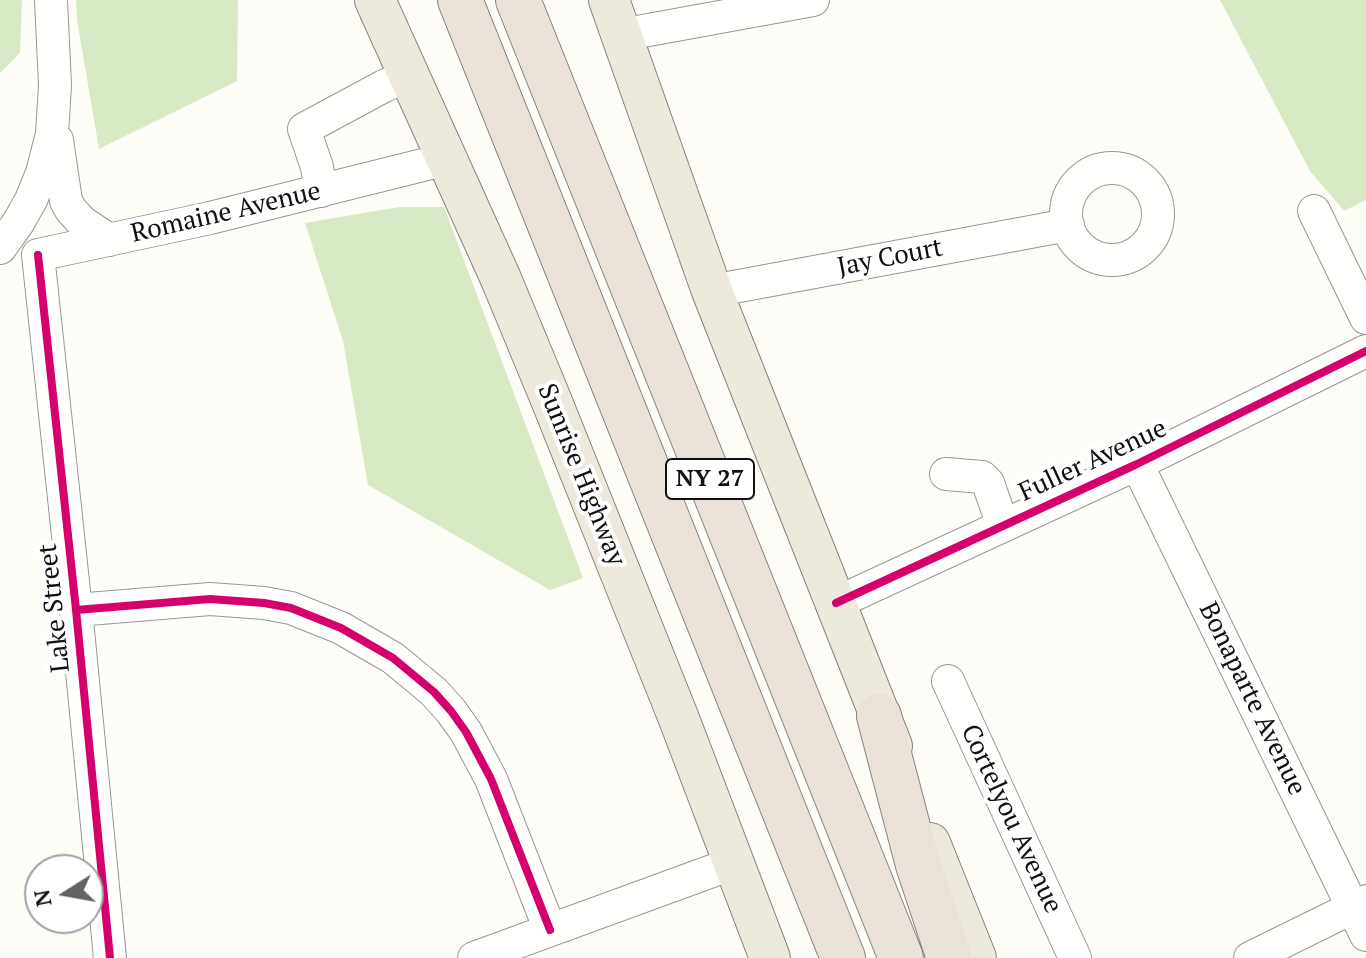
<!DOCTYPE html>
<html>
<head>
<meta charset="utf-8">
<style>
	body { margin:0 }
	#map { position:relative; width:1366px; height:958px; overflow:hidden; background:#fdfcf7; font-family:"PT Serif",serif }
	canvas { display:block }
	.north { position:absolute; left:24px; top:854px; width:80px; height:80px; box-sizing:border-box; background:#fff; border:2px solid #a0a0a0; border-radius:50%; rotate:259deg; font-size:22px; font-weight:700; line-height:32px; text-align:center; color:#111 }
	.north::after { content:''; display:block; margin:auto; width:28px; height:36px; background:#646362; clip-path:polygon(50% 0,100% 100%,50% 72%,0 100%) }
</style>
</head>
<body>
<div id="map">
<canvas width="1366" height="958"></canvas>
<div class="north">N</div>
</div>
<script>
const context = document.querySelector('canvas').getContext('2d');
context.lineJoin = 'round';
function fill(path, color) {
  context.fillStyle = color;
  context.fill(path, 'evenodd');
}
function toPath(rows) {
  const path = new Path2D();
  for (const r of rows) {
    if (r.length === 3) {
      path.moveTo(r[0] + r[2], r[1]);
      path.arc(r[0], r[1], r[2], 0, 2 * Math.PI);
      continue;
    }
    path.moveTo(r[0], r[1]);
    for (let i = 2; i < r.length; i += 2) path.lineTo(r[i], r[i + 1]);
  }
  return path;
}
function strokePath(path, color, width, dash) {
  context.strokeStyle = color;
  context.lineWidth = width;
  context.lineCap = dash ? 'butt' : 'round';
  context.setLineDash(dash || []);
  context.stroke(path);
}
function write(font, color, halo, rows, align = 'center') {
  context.font = font + ' "PT Serif",serif';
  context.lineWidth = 8;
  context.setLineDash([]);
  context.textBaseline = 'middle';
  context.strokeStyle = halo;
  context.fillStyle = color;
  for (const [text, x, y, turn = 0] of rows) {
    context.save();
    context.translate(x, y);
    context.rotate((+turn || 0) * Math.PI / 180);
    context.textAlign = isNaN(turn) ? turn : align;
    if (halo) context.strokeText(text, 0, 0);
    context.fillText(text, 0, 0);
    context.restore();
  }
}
fill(toPath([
	[0,0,22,0,20,53,0,73],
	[76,0,238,0,237,81,99,149,77,20],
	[1220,0,1366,0,1366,200,1344,211,1310,171],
	[399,207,444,207,583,578,550,590,368,485,343,341,305,223]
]), '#d8eac5');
const minor = toPath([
	[621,35,813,0],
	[57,140,66,201,71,210,82,222,109,240],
	[1112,214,46],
	[321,191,317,167,304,129,384,86,409,75],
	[1314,211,1366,318],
	[0,248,18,223,31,200,42,173,52,134,55,85,51,0],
	[38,255,76,610,110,958],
	[38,255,210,218,447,159],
	[712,291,1068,225],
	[1137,464,1366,935],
	[946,474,982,477,988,483,1003,526],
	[836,603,1137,464,1366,351],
	[76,610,210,599,264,603,291,608,341,628,393,658,434,692,451,711,466,732,491,779,550,930],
	[948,681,1075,958],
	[474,958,734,863],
	[1250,958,1366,901]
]);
const major = toPath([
	[375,0,501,279,552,402,679,719,770,958],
	[609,0,712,291,892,746],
	[930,843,976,958]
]);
const highway = toPath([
	[460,0,843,958],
	[518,0,901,958],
	[879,716,918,865,949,958]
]);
strokePath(minor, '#979795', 34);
strokePath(major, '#858482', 42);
strokePath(highway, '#858482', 46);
strokePath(minor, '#fffffe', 32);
strokePath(major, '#ede9dc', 40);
strokePath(highway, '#eae1d8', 44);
strokePath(toPath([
	[38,255,76,610,110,958],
	[836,603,1137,464,1366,351],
	[76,610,210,599,264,603,291,608,341,628,393,658,434,692,451,711,466,732,491,779,550,930]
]), '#d6006c', 8);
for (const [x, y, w] of [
	[710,479,88]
]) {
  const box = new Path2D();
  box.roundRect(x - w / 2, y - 20, w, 40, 6);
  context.fillStyle = '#fff';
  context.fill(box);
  strokePath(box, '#111', 2);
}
write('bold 24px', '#111', null, [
	["NY 27",710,479]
]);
write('26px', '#111', '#fff', [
	["Romaine Avenue",226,213,-13],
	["Jay Court",890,258,-11],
	["Fuller Avenue",1093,461,-25],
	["Sunrise Highway",581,475,68],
	["Lake Street",55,608,-96],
	["Bonaparte Avenue",1252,699,64],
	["Cortelyou Avenue",1011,819,65]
]);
</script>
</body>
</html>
